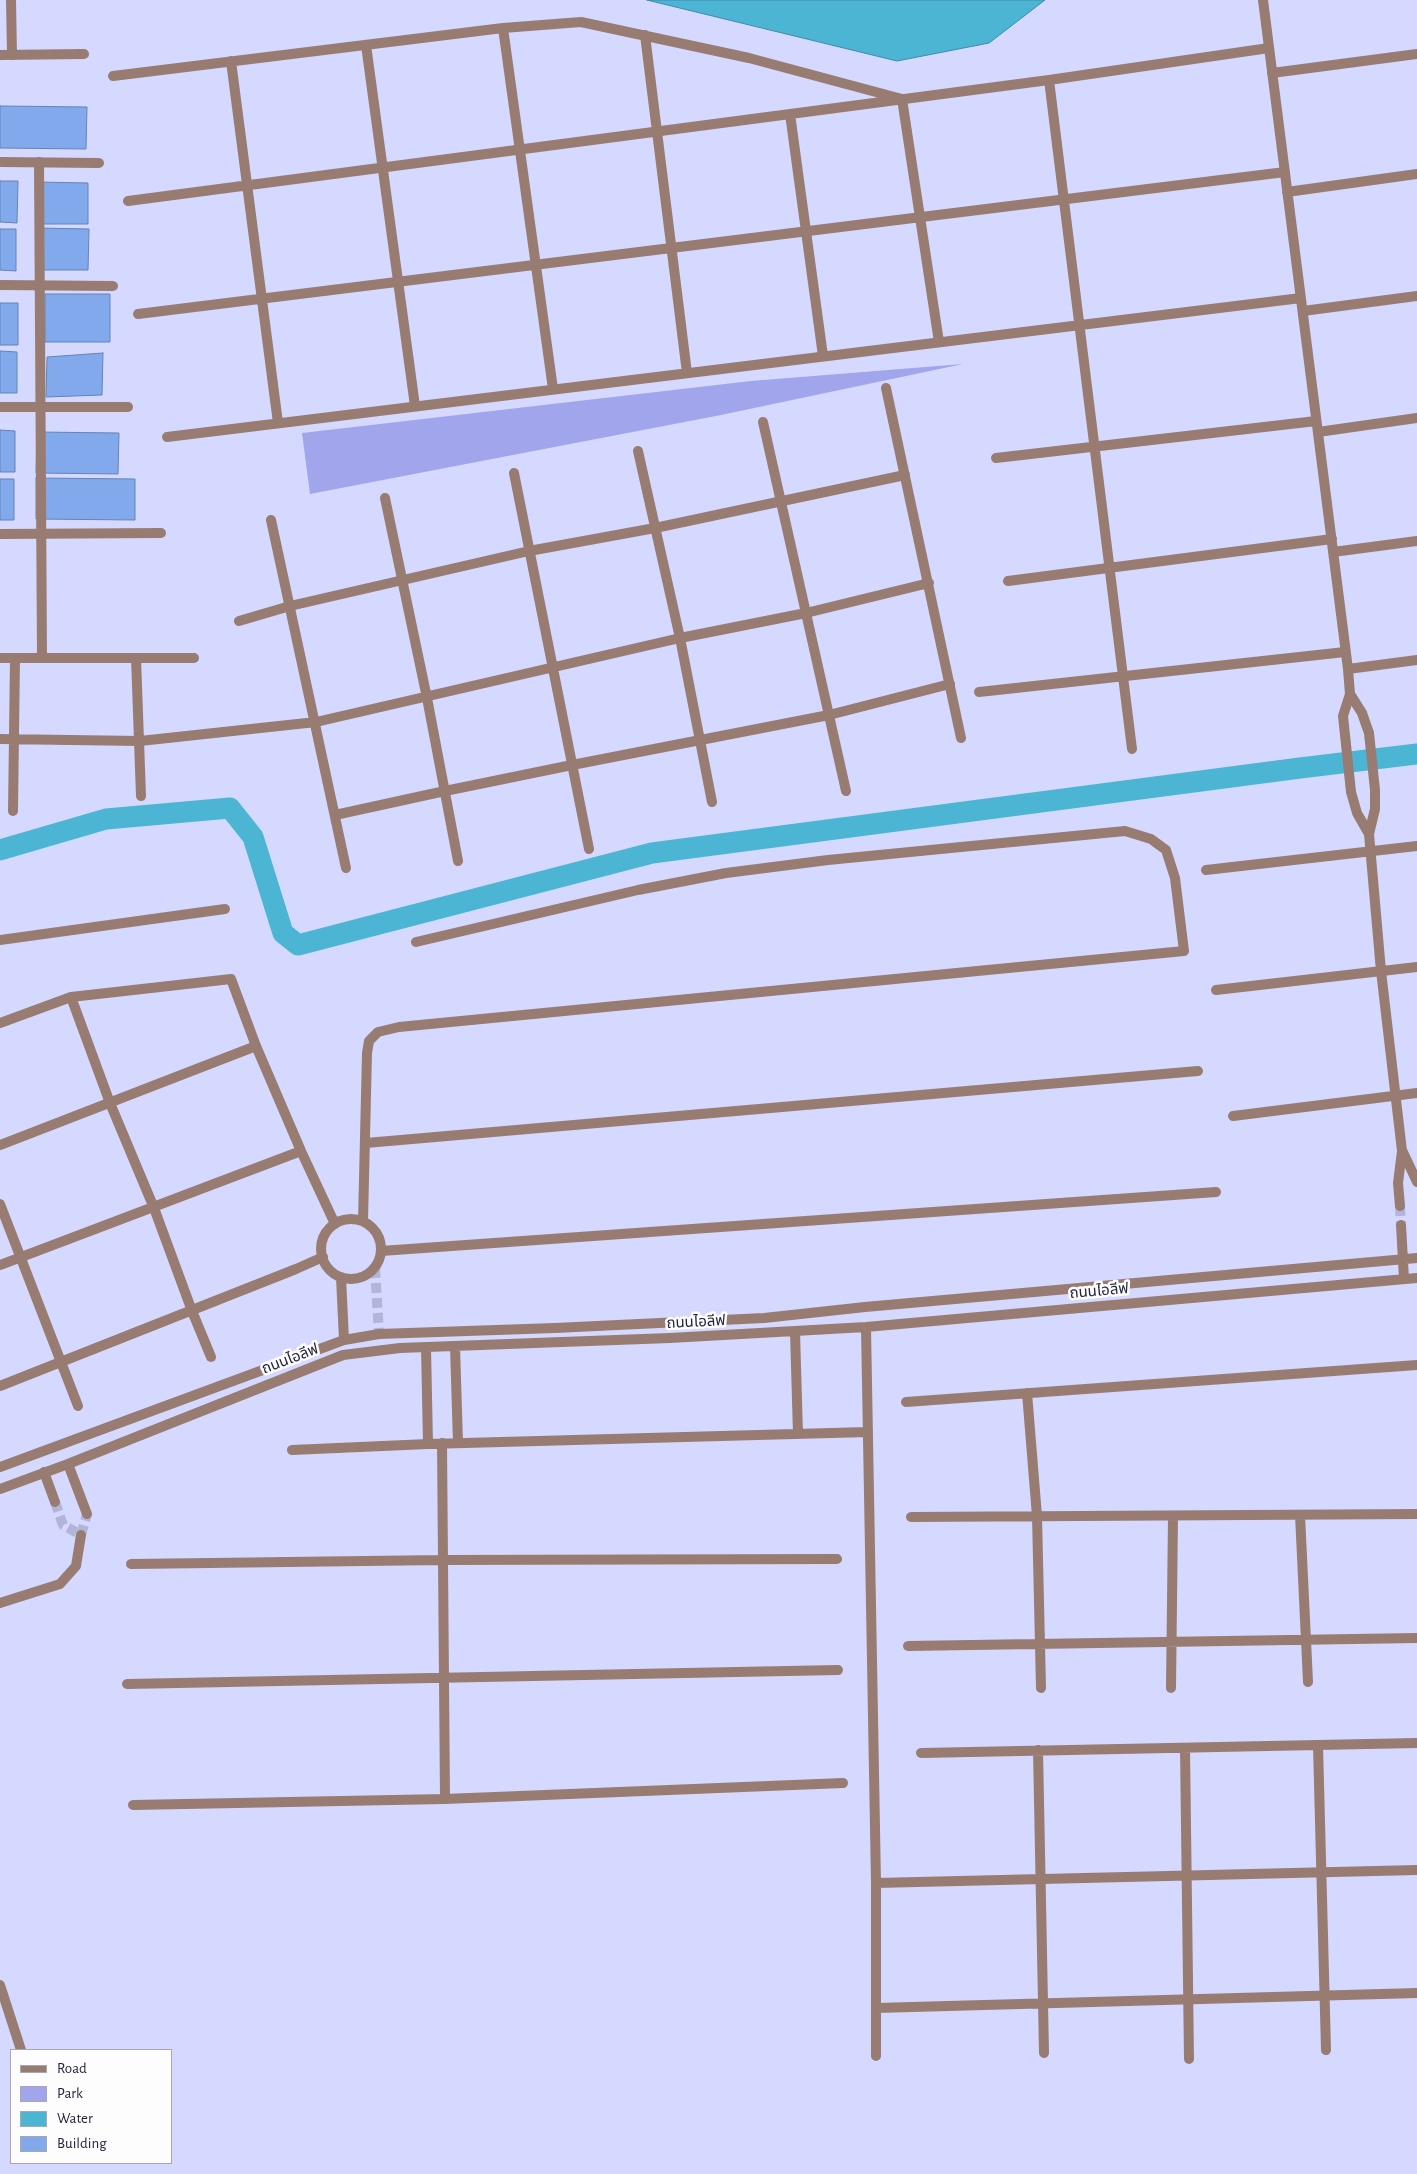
<!DOCTYPE html>
<html>
<head>
<meta charset="utf-8">
<style>
	body { margin:0 }
	#map { position:relative; width:1417px; height:2174px; overflow:hidden; background:#d5d9ff; font-family:"Alegreya Sans",sans-serif }
	canvas { display:block }
	.legend { position:absolute; left:10px; top:2049px; width:162px; height:115px; box-sizing:border-box; background:#fdfdfd; border:1px solid #a6a7b0; margin:0; padding:6px 9px; list-style:none; font-size:15px; color:#24253d }
	.legend li { display:flex; align-items:center; gap:10px; height:25px }
	.legend b { width:25px; border:1px solid #a6a7b0 }
</style>
</head>
<body>
<div id="map">
<canvas width="1417" height="2174"></canvas>
<ul class="legend">
<li><b style="height:6px;background:#987c72"></b>Road</li>
<li><b style="height:14px;background:#a1a5eb"></b>Park</li>
<li><b style="height:14px;background:#4cb5d4"></b>Water</li>
<li><b style="height:14px;background:#82a9eb"></b>Building</li>
</ul>
</div>
<script>
const context = document.querySelector('canvas').getContext('2d');
context.lineJoin = 'round';
function fill(path, color) {
  context.fillStyle = color;
  context.fill(path, 'evenodd');
}
function toPath(rows) {
  const path = new Path2D();
  for (const r of rows) {
    if (r.length === 3) {
      path.moveTo(r[0] + r[2], r[1]);
      path.arc(r[0], r[1], r[2], 0, 2 * Math.PI);
      continue;
    }
    path.moveTo(r[0], r[1]);
    for (let i = 2; i < r.length; i += 2) path.lineTo(r[i], r[i + 1]);
  }
  return path;
}
function strokePath(path, color, width, dash) {
  context.strokeStyle = color;
  context.lineWidth = width;
  context.lineCap = dash ? 'butt' : 'round';
  context.setLineDash(dash || []);
  context.stroke(path);
}
function write(font, color, halo, rows, align = 'center') {
  context.font = font + ' "Alegreya Sans","Noto Sans Thai",sans-serif';
  context.lineWidth = 5;
  context.setLineDash([]);
  context.textBaseline = 'middle';
  context.strokeStyle = halo;
  context.fillStyle = color;
  for (const [text, x, y, turn = 0] of rows) {
    context.save();
    context.translate(x, y);
    context.rotate((+turn || 0) * Math.PI / 180);
    context.textAlign = isNaN(turn) ? turn : align;
    if (halo) context.strokeText(text, 0, 0);
    context.fillText(text, 0, 0);
    context.restore();
  }
}
fill(toPath([
	[963,364,721,415,310,494,302,433,751,381]
]), '#a1a5eb');
const water = toPath([
	[647,0,1045,0,989,43,897,61,647,0]
]);
fill(water, '#4cb5d4');
strokePath(water, '#408aa7', 1);
strokePath(toPath([
	[0,850,106,819,230,808,253,837,283,933,298,945,652,853,1300,768,1417,754]
]), '#4cb5d4', 21);
const building = toPath([
	[0,106,87,107,86,149,0,148,0,106],
	[0,181,18,181,17,223,0,222,0,181],
	[36,182,88,183,88,224,36,224,36,182],
	[37,228,89,229,88,270,36,270,37,228],
	[0,229,16,229,16,271,0,270,0,229],
	[45,294,110,294,110,342,45,342,45,294],
	[0,303,18,303,18,345,0,345,0,303],
	[0,351,17,352,17,393,0,393,0,351],
	[103,353,102,395,46,397,47,357,103,353],
	[0,430,15,431,15,472,0,472,0,430],
	[37,432,119,433,118,474,36,473,37,432],
	[36,478,135,479,135,520,36,519,36,478],
	[0,479,14,479,14,520,0,520,0,479]
]);
fill(building, '#82a9eb');
strokePath(building, '#6583b6', 1);
strokePath(toPath([
	[1400,1206,1401,1225],
	[375,1268,379,1334],
	[55,1502,63,1525,81,1535,87,1514]
]), '#b2b5d8', 10, [10, 5]);
strokePath(toPath([
	[11,0,12,55],
	[39,162,42,658],
	[239,621,290,606,529,551,655,528,905,475],
	[572,765,829,715,950,684],
	[335,815,445,791]
]), '#987c72', 10);
strokePath(toPath([
	[1263,0,1348,669,1350,694,1343,716,1351,792,1357,813,1369,834],
	[503,28,553,389],
	[645,35,687,373],
	[366,45,415,406],
	[0,55,84,54],
	[231,61,278,423],
	[1272,73,1417,54],
	[113,76,503,28,581,22,749,58,902,99,939,342],
	[1049,80,1132,749],
	[790,114,823,356],
	[0,162,99,163],
	[1287,192,1417,174],
	[128,201,1049,80,1269,48],
	[0,285,113,286],
	[1303,311,1417,296],
	[138,314,1285,172],
	[886,388,961,738],
	[0,407,128,407],
	[763,422,846,791],
	[1318,432,1417,418],
	[167,437,1301,298],
	[638,451,680,638,712,802],
	[996,458,1316,421],
	[514,473,589,849],
	[385,498,427,698,458,861],
	[271,520,346,868],
	[0,534,161,533],
	[1333,552,1417,541],
	[1008,581,1332,539],
	[0,658,194,658],
	[136,658,141,796],
	[1348,669,1417,660],
	[979,692,1345,652],
	[1350,694,1362,713,1369,733,1375,790,1375,809,1369,834,1381,971,1402,1151,1398,1183,1400,1206],
	[0,739,140,741,316,722,680,638,806,613,929,583],
	[445,791,572,765],
	[13,811,15,658],
	[1206,870,1417,846],
	[0,940,225,909],
	[1216,990,1417,967],
	[71,997,110,1103,154,1208,192,1311,211,1357],
	[0,1023,71,997,231,979,256,1046,301,1151,335,1224],
	[1233,1116,1417,1093],
	[366,1143,1198,1071],
	[0,1145,256,1046],
	[1403,1152,1417,1182],
	[0,1204,78,1406],
	[351,1249,30],
	[363,1221,367,1053,369,1041,378,1032,399,1027,1184,951,1175,878,1166,850,1151,839,1125,831,828,860,726,873,638,890,416,942],
	[1401,1225,1404,1279],
	[381,1251,1216,1192],
	[0,1265,301,1151],
	[341,1277,344,1340],
	[866,1327,876,1883,876,2056],
	[795,1332,798,1434],
	[455,1346,458,1443],
	[426,1347,428,1444],
	[0,1386,296,1269,323,1257],
	[1027,1393,1037,1516,1041,1688],
	[906,1402,1417,1365],
	[442,1443,445,1799],
	[292,1450,428,1444,868,1432],
	[68,1464,87,1514],
	[0,1467,344,1340,379,1334,555,1328,764,1318,865,1307,1417,1258],
	[44,1472,55,1502],
	[0,1489,68,1464,343,1355,400,1348,670,1338,866,1327,1417,1278],
	[1300,1515,1308,1682],
	[911,1517,1417,1514],
	[131,1564,443,1560,837,1559],
	[0,1603,60,1584,76,1566,81,1535],
	[908,1646,1417,1638],
	[127,1684,838,1670],
	[1171,1688,1173,1516],
	[1318,1745,1326,2050],
	[1185,1748,1189,2059],
	[1038,1750,1044,2053],
	[921,1753,1417,1743],
	[133,1805,445,1799,843,1783],
	[876,1883,1417,1870],
	[0,1985,21,2050],
	[876,2008,1417,1993]
]), '#987c72', 10);
write('15px', '#24253d', '#fdfdfd', [
	["ถนนไอลีฟ",1099,1291,-5],
	["ถนนไอลีฟ",696,1322,-3],
	["ถนนไอลีฟ",290,1359,-21]
]);
</script>
</body>
</html>
